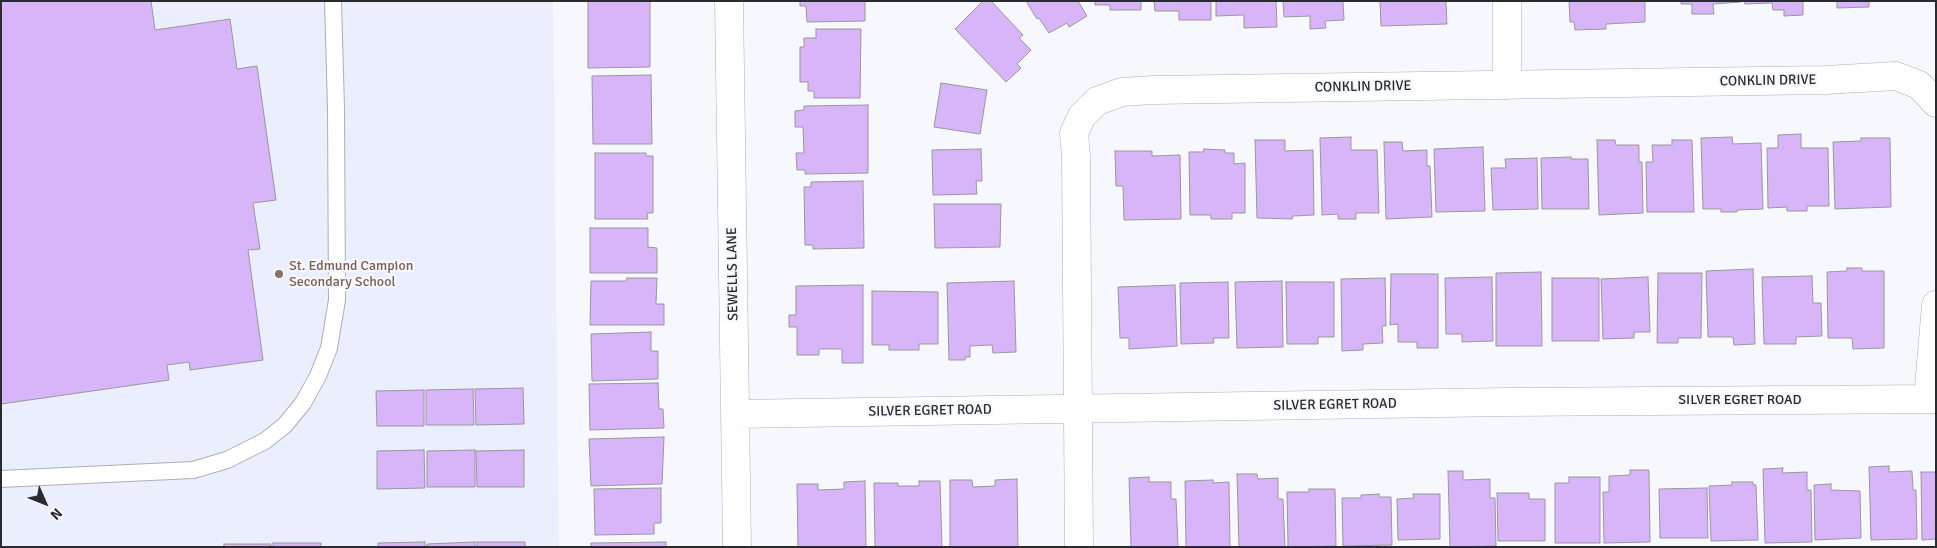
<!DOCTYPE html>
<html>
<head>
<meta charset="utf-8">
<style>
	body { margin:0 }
	#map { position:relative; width:1937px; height:548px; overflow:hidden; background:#f7f8fe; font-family:Signika,sans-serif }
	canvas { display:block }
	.frame { position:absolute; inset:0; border:2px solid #2a2b2e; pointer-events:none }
	.north { position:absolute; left:20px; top:478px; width:50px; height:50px; -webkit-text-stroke:4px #f7f8fe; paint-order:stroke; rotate:134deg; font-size:14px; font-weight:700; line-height:20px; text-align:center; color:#2a2b2e }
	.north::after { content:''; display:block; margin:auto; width:18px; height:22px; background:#2a2b2e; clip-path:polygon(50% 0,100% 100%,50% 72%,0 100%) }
</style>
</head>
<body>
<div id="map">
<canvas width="1937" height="548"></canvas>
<div class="frame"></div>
<div class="north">N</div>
</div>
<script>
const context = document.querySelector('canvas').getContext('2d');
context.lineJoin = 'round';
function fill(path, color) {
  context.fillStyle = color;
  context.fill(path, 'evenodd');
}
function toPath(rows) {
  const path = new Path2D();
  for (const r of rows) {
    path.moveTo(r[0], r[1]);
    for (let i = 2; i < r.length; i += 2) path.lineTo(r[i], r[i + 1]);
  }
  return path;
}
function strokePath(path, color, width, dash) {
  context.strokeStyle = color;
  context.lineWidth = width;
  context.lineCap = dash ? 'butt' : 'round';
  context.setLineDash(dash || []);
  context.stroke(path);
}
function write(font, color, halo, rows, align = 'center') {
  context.font = font + ' Signika,sans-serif';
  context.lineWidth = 4.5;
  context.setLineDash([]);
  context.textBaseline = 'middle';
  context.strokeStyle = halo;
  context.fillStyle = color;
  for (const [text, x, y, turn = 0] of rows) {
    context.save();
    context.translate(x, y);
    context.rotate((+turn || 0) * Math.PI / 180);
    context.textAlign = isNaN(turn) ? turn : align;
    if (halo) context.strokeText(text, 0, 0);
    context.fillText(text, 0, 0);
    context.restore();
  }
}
fill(toPath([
	[1,1,553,1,559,547,1,547]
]), '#eaeefd');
const building = toPath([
	[1,1,151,1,155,30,230,19,237,69,257,66,276,200,253,203,260,249,248,250,263,360,190,370,189,362,167,365,169,380,1,404,1,1],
	[588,1,650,1,650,67,588,68,588,1],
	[800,1,865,1,865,21,807,22,806,6,800,6,800,1],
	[983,1,991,1,1023,35,1019,38,1031,50,1017,64,1021,68,1006,82,955,29,983,1],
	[1026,1,1078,1,1087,16,1069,27,1067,23,1049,33,1039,18,1037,19,1026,1],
	[1095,1,1141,1,1141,10,1110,10,1110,5,1095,5,1095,1],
	[1154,1,1211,1,1211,20,1179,20,1179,11,1155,11,1154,1],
	[1216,1,1276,1,1277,27,1244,28,1244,15,1216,16,1216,1],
	[1283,1,1343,1,1344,20,1325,21,1326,28,1310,29,1310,16,1284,17,1283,1],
	[1380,1,1446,1,1447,24,1381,26,1380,1],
	[1569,1,1645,1,1645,22,1606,24,1606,29,1575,30,1574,22,1570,22,1569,1],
	[1681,1,1741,1,1741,2,1713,4,1714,14,1692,14,1692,4,1681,4,1681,1],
	[1744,1,1803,1,1803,15,1784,16,1784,10,1773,10,1772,3,1745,4,1744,1],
	[1837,1,1869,1,1869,7,1837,8,1837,1],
	[816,29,861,29,860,98,814,98,814,91,808,91,808,82,800,82,800,47,804,47,804,38,816,38,816,29],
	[651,75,652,144,593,144,592,76,651,75],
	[941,83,987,90,980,134,934,127,941,83],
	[868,105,868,173,805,174,805,170,797,170,796,153,804,153,803,127,795,127,795,111,804,110,804,106,868,105],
	[1801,134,1801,148,1828,148,1829,206,1807,206,1807,211,1787,211,1787,207,1768,208,1767,148,1778,148,1778,135,1801,134],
	[1351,137,1351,150,1377,150,1379,213,1356,213,1356,219,1338,219,1338,214,1322,215,1320,138,1351,137],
	[1732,137,1733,144,1761,143,1763,209,1737,210,1737,212,1721,212,1721,209,1703,209,1701,138,1732,137],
	[1861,138,1890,138,1891,207,1835,209,1833,142,1861,141,1861,138],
	[1255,140,1285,140,1285,151,1313,150,1314,215,1293,216,1292,219,1257,218,1255,140],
	[1597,140,1615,140,1616,145,1639,145,1639,162,1642,162,1643,213,1599,215,1597,140],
	[1672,140,1692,140,1694,212,1647,212,1646,162,1653,162,1652,145,1672,145,1672,140],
	[1384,142,1402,142,1403,151,1427,150,1427,166,1430,166,1432,217,1386,219,1384,142],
	[1483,147,1485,211,1436,212,1434,149,1483,147],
	[981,149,982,181,976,181,977,194,933,195,932,150,981,149],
	[1204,149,1225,150,1225,153,1234,153,1234,164,1245,163,1245,213,1232,213,1232,219,1211,219,1211,215,1190,215,1189,152,1203,152,1204,149],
	[1115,151,1152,151,1152,156,1180,155,1181,219,1124,220,1123,186,1116,186,1115,151],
	[595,153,646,153,646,156,653,156,653,213,647,213,648,219,595,219,595,153],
	[1571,157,1571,159,1588,159,1589,209,1542,209,1541,158,1571,157],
	[1537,158,1538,209,1493,210,1491,168,1506,168,1505,159,1537,158],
	[863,181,864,248,813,249,813,245,805,245,804,187,811,187,811,182,863,181],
	[934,204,1001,204,1000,247,935,248,934,204],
	[590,228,648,228,648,247,657,248,657,273,590,273,590,228],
	[1847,268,1862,268,1862,271,1884,271,1884,348,1853,349,1852,338,1828,338,1827,272,1847,271,1847,268],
	[1753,269,1755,344,1734,345,1733,337,1708,337,1706,271,1753,269],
	[1541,272,1542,346,1496,346,1496,273,1541,272],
	[1658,273,1702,273,1701,338,1678,338,1678,343,1657,343,1658,273],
	[1391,274,1438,274,1438,348,1417,348,1417,342,1398,342,1398,324,1390,325,1391,274],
	[1812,276,1813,303,1821,303,1822,336,1796,337,1796,344,1764,344,1762,277,1812,276],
	[1492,277,1493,341,1462,342,1462,334,1446,334,1445,278,1492,277],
	[1648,277,1650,332,1634,332,1634,338,1603,339,1601,279,1648,277],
	[627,278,657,278,656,304,664,304,664,325,590,325,591,281,626,281,627,278],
	[1385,278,1386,326,1382,326,1383,343,1363,344,1363,350,1342,351,1341,279,1385,278],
	[1552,278,1599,278,1599,341,1552,341,1552,278],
	[1014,281,1016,352,993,353,992,345,970,346,970,357,965,357,965,360,949,360,947,283,1014,281],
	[1282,281,1283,347,1237,348,1235,282,1282,281],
	[1228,282,1229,338,1213,338,1214,343,1181,344,1180,283,1228,282],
	[1286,282,1334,282,1334,337,1318,337,1318,344,1287,344,1286,282],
	[863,285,863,363,842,363,842,349,819,349,819,355,797,355,797,327,789,327,789,315,796,315,796,286,863,285],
	[1175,285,1177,346,1129,349,1129,338,1120,338,1118,287,1175,285],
	[872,291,938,292,938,344,919,344,919,350,889,350,889,345,872,345,872,291],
	[651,332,651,351,658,351,658,379,592,381,591,334,651,332],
	[658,383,659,409,663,409,664,428,590,430,589,384,658,383],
	[523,388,524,424,476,425,475,389,523,388],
	[473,389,474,425,426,425,426,390,473,389],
	[424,390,424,426,377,426,376,391,424,390],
	[664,437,662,484,591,486,589,439,664,437],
	[424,450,425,488,377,489,377,451,424,450],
	[475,450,475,487,427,487,427,451,475,450],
	[524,450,524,487,477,487,476,451,524,450],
	[1889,466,1889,472,1912,471,1913,490,1916,490,1917,539,1871,540,1869,467,1889,466],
	[1783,468,1782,473,1807,472,1807,490,1811,490,1812,542,1765,543,1763,469,1783,468],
	[1630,470,1649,470,1650,542,1604,543,1603,492,1609,492,1609,476,1630,475,1630,470],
	[1448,471,1463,471,1463,480,1490,479,1490,498,1495,498,1496,546,1450,547,1448,471],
	[1921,472,1936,472,1936,539,1922,540,1921,472],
	[1237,474,1257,474,1258,479,1278,478,1278,499,1283,499,1285,547,1239,547,1237,474],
	[1149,477,1149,482,1171,482,1171,499,1176,499,1178,547,1131,547,1129,478,1149,477],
	[1569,477,1600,477,1600,543,1555,543,1555,483,1569,483,1569,477],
	[1017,479,1018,547,950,547,950,480,972,480,973,487,995,486,995,480,1017,479],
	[1213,480,1213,483,1229,482,1230,547,1186,547,1185,481,1213,480],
	[865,481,866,547,798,547,797,484,818,484,818,490,844,489,844,482,865,481],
	[919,481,940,481,942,547,875,547,874,483,898,483,898,486,919,486,919,481],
	[1732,482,1753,482,1753,485,1756,485,1758,540,1711,541,1709,486,1732,485,1732,482],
	[1831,484,1831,490,1860,491,1861,538,1815,540,1814,485,1831,484],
	[661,488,661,523,654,523,654,534,595,535,594,489,661,488],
	[1707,488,1708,538,1660,538,1659,489,1707,488],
	[1309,489,1335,489,1336,546,1288,547,1287,492,1309,492,1309,489],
	[1497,493,1529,493,1529,499,1545,499,1545,541,1498,541,1497,493],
	[1379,494,1379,497,1391,497,1392,545,1343,546,1342,498,1361,498,1361,495,1379,494],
	[1413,494,1440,494,1440,539,1398,540,1397,499,1414,498,1413,494],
	[425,542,425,547,378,547,378,543,425,542],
	[475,542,475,547,427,547,427,544,475,542],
	[477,542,525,542,525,547,477,547,477,542],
	[666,542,666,547,591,547,591,543,666,542],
	[273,543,321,543,321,547,273,547,273,543],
	[224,544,271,544,271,547,224,547,224,544]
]);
fill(building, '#d8b5f9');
strokePath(building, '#9a979e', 1);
const service = toPath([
	[1,479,193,470,227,460,265,441,285,425,303,403,318,376,329,348,337,300,336,109,333,1]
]);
const minor = toPath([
	[729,1,737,547],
	[1507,1,1507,85],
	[1928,399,1936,305],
	[735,414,1507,402,1936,399],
	[1079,547,1076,156,1074,133,1082,116,1097,101,1122,92,1153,90,1825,80,1896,76,1919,85,1936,103]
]);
strokePath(service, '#adafb6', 18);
strokePath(minor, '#adafb6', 29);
strokePath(service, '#fff', 16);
strokePath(minor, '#fff', 28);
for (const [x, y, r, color] of [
	[279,274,5,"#8d6e63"]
]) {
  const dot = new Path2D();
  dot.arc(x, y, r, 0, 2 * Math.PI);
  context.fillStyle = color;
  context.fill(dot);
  strokePath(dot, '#f7f8fe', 2);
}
write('14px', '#2a2b2e', '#f7f8fe', [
	["CONKLIN DRIVE",1768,81,-1],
	["CONKLIN DRIVE",1363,87,-1],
	["SEWELLS LANE",733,274,-91],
	["SILVER EGRET ROAD",1740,400],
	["SILVER EGRET ROAD",1335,405,-1],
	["SILVER EGRET ROAD",930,411,-1]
]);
write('14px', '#785e54', '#f7f8fe', [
	["St. Edmund Campion",289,266],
	["Secondary School",289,282]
], 'left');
</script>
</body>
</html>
